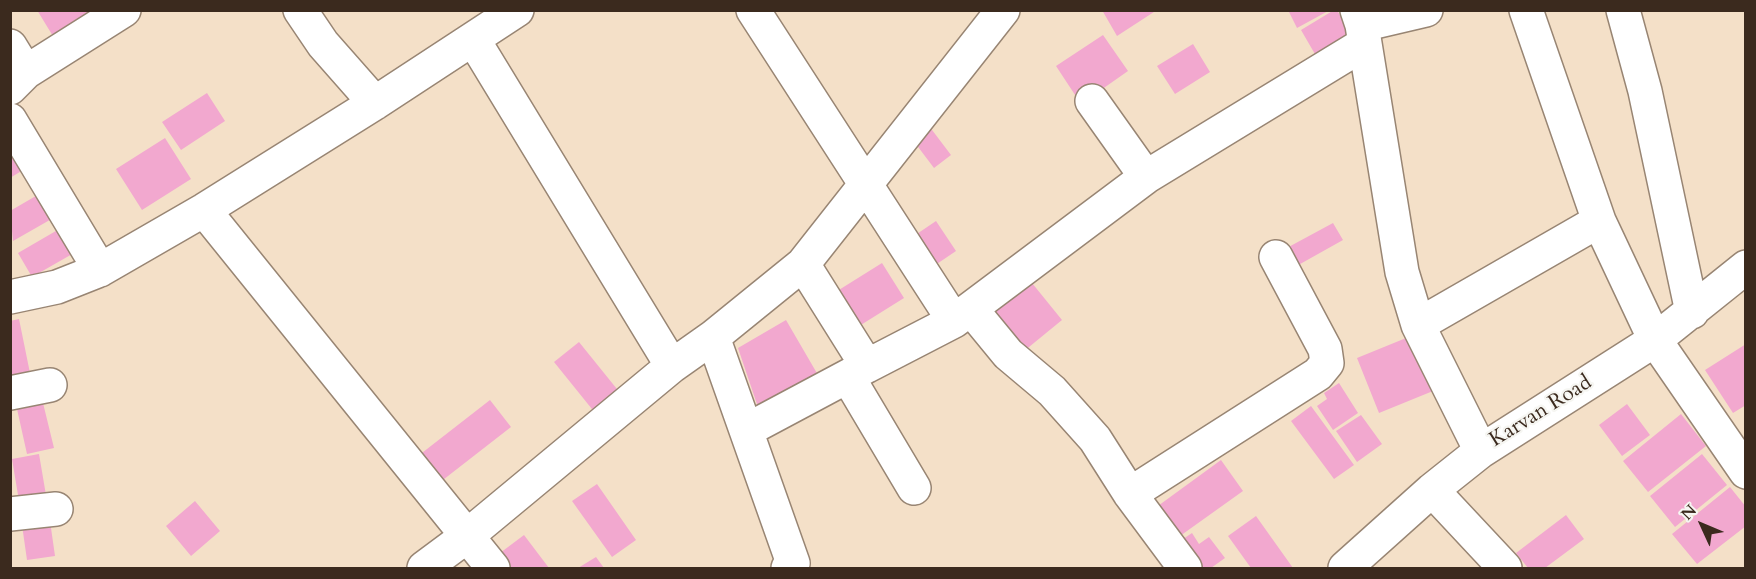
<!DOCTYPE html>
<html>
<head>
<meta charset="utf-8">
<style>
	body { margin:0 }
	#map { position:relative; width:1756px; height:579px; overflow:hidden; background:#f4e0c8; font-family:Cardo,serif }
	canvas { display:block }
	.frame { position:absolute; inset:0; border:12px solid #3b2a1e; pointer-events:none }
	.north { position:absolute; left:1672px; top:495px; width:60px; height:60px; -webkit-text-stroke:4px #f6f6f2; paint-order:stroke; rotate:314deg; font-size:16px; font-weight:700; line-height:24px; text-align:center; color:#3b2a1e }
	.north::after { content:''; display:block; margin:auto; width:21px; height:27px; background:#3b2a1e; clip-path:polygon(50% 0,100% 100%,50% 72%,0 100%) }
</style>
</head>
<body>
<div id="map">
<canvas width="1756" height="579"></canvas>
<div class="frame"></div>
<div class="north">N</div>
</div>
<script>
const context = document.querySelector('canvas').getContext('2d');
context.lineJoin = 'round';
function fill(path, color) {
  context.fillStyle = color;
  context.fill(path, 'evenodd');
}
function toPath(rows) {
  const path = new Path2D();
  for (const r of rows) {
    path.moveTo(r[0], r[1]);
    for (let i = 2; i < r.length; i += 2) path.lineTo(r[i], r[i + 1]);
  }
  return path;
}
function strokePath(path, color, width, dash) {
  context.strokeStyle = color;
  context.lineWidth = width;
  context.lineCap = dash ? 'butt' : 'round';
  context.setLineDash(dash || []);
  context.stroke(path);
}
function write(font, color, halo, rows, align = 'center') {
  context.font = font + ' Cardo,serif';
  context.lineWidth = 4.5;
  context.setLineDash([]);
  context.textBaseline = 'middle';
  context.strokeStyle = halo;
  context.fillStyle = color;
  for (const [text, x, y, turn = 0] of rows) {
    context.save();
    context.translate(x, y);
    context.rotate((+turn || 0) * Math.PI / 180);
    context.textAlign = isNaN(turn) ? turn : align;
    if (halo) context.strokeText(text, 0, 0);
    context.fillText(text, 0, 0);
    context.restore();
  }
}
fill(toPath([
	[37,10,95,10,59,46],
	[1102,10,1157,10,1117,36],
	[1288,10,1330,10,1297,28],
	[1334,10,1337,10,1354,40,1319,61,1301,30],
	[1103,35,1128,71,1081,104,1056,66],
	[1193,44,1210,72,1175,94,1157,66],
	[207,93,225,121,181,150,162,122],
	[926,122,951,155,934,168,909,135],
	[165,138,191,179,142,210,116,169],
	[10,140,28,167,10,178],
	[41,193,55,217,13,241,10,211],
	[936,221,956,251,925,272,905,242],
	[1333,223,1343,240,1293,268,1283,250],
	[61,228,74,253,32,277,18,253],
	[882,263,904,298,856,328,834,293],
	[1032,283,1062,320,1018,356,987,318],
	[19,319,31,378,10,383,10,321],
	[786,320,818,375,761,416,738,348],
	[1411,336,1433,391,1379,413,1357,358],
	[579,342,625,399,600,419,554,362],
	[1746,344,1746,405,1733,413,1705,370],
	[1339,383,1358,413,1333,430,1317,406,1327,399,1324,393],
	[490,400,511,427,439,483,418,456],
	[43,403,54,448,27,454,17,409],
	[1627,404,1650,435,1622,456,1599,425],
	[1311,406,1354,465,1334,479,1291,421],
	[1681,414,1706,446,1648,492,1623,461],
	[1361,415,1382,444,1357,462,1336,431],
	[39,454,47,501,20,507,12,459],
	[1702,454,1727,485,1675,527,1650,496],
	[1221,460,1243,491,1173,541,1151,511],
	[597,484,636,540,612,557,572,501],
	[1730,487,1746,507,1746,526,1697,564,1672,534],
	[195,501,220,531,191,556,166,526],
	[49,514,55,556,27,560,21,518],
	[1566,515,1584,539,1545,568,1528,568,1516,553],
	[1256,516,1293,568,1251,568,1228,536],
	[1192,533,1199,544,1209,537,1225,558,1211,568,1195,568,1177,543],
	[524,535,549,568,512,568,500,553],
	[596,557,604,568,578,568]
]), '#f2a8cf');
const minor = toPath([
	[300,10,323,44,375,103],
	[753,10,954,321],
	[1357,10,1362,25,1402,272,1418,325,1481,451],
	[1526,10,1599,221,1655,340,1746,472],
	[1623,10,1645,91,1692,312],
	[1362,25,1426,10],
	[473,39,672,366],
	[10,46,26,72],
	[10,88,26,72,124,10],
	[1092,101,1146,177],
	[10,120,100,270],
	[204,210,493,568],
	[10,297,57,287,100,270,204,210,375,103,517,10],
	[971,309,1008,354,1052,391,1095,439,1130,494,1185,568],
	[1418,325,1599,221],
	[713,337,793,563,788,568],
	[867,366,954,321,1146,177,1364,44],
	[848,377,914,488],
	[10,393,50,385],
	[747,430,867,366,803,264],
	[1432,490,1505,568],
	[1130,494,1318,374,1327,363,1325,349,1276,257],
	[10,514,56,509],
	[424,568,467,536,672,366,713,337,803,264,1003,10],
	[1345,568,1432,490,1481,451,1655,340,1746,267]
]);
strokePath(minor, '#988573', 36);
strokePath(minor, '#fff', 33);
write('21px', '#3b2a1e', '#f6f6f2', [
	["Karvan Road",1541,412,-32]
]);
</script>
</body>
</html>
